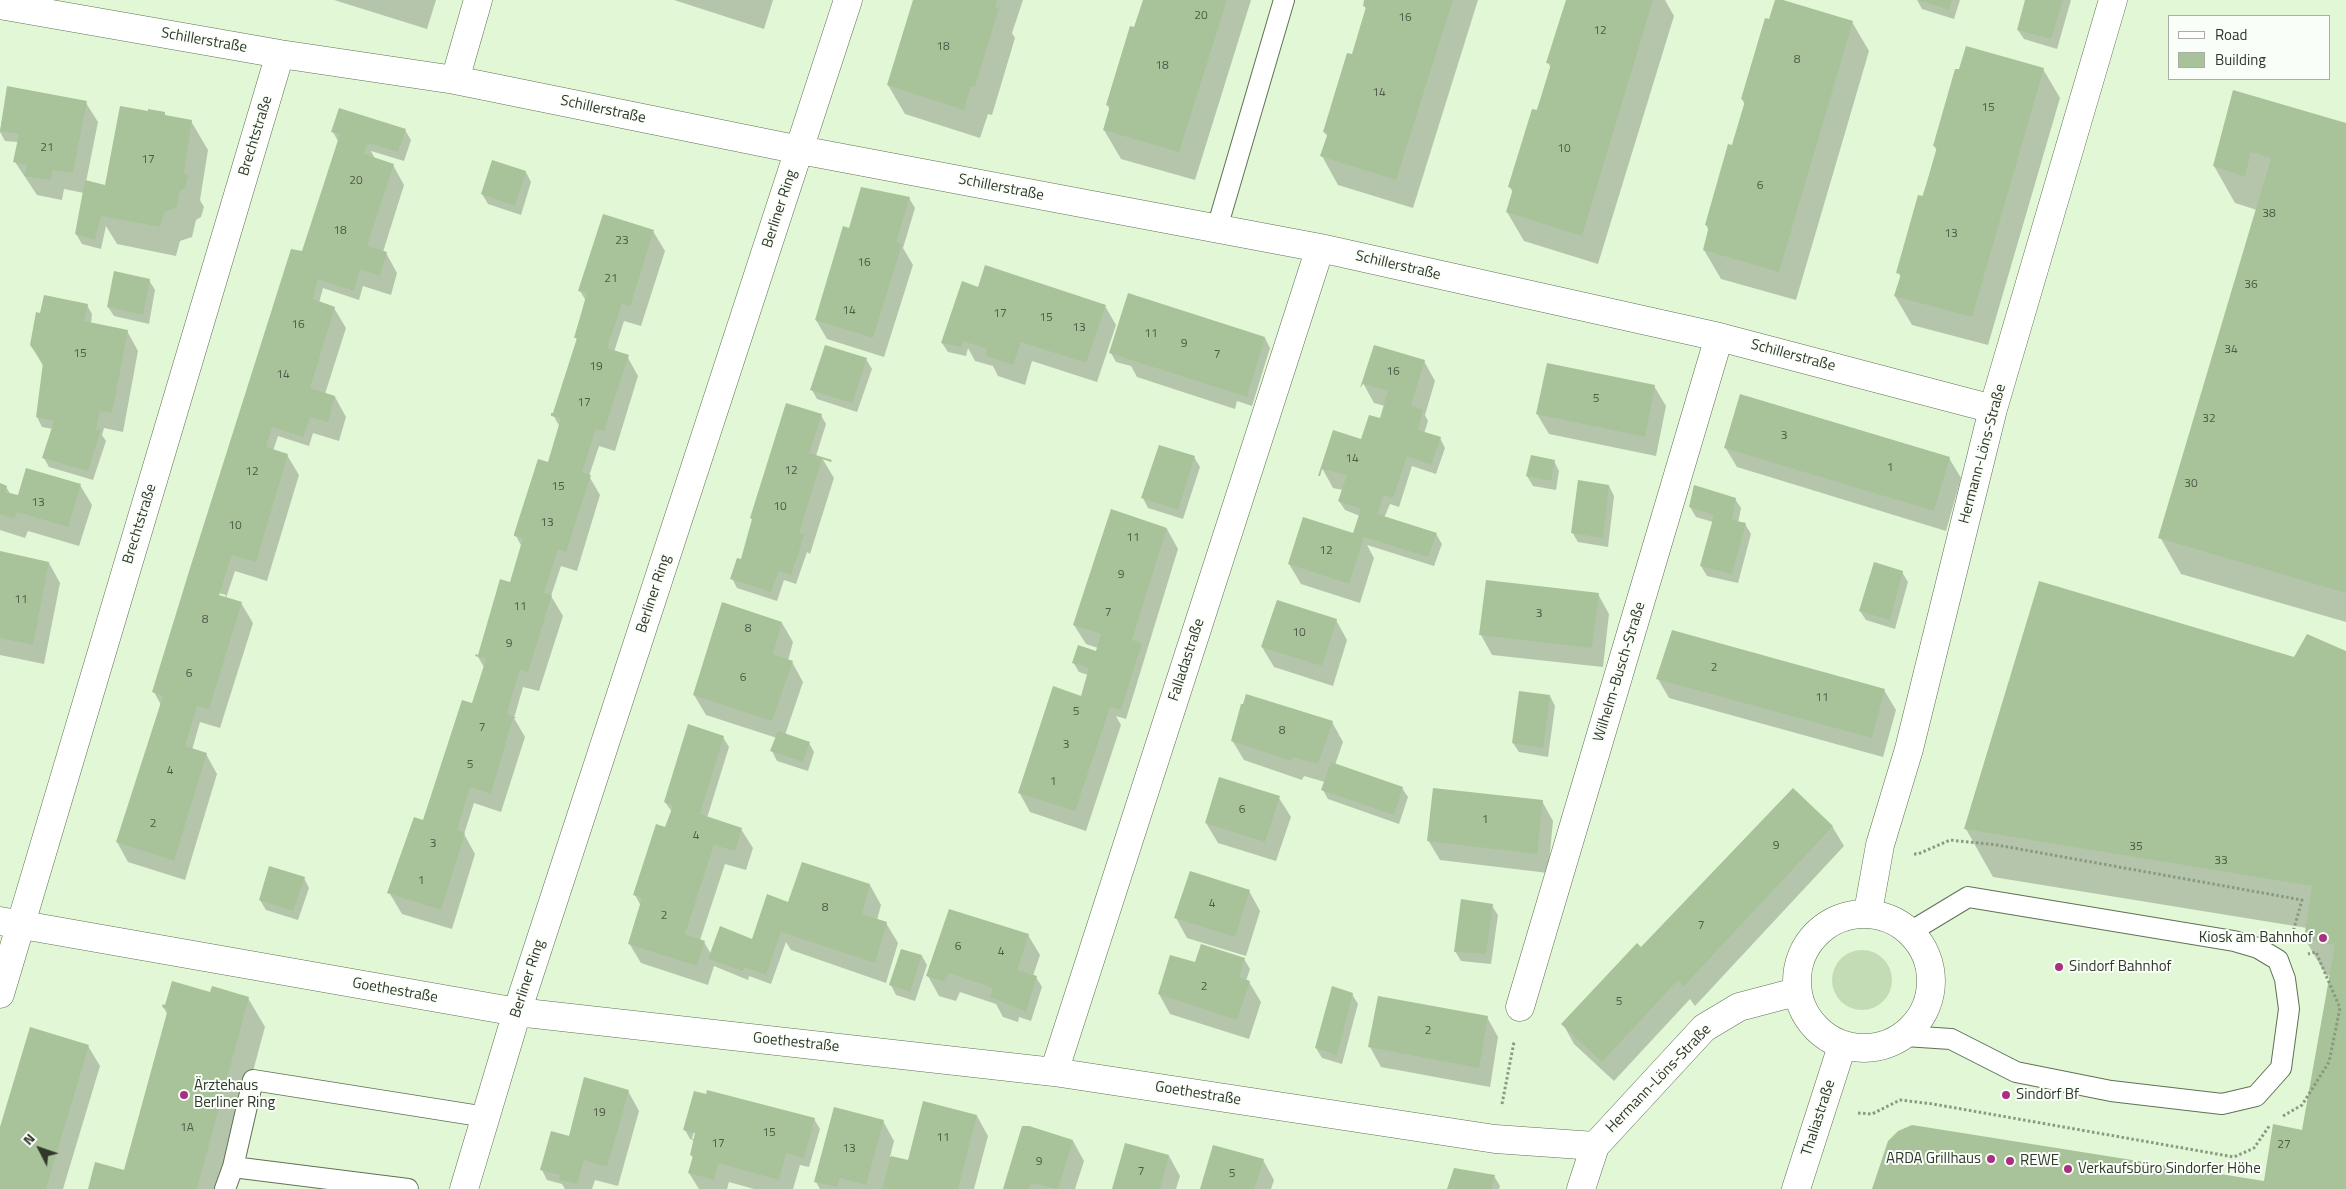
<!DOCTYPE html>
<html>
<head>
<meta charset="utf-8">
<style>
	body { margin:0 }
	#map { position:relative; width:2346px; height:1189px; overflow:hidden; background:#e2f7d6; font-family:"Titillium Web",sans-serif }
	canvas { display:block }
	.legend { position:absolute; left:2168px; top:15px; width:162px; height:65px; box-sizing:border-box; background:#fafef8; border:1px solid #a9afa6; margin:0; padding:6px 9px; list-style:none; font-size:15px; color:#30382b }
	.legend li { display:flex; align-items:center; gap:10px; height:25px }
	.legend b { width:25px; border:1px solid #a9afa6 }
	.north { position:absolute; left:15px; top:1124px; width:50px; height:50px; -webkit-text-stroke:4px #fafef8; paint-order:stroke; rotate:311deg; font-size:14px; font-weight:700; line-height:20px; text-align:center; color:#30382b }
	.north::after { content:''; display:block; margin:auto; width:18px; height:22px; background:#30382b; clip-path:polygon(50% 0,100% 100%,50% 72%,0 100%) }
</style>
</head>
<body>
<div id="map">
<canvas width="2346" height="1189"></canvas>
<ul class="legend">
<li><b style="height:6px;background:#fff"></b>Road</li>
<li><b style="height:14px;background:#a8c299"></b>Building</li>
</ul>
<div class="north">N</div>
</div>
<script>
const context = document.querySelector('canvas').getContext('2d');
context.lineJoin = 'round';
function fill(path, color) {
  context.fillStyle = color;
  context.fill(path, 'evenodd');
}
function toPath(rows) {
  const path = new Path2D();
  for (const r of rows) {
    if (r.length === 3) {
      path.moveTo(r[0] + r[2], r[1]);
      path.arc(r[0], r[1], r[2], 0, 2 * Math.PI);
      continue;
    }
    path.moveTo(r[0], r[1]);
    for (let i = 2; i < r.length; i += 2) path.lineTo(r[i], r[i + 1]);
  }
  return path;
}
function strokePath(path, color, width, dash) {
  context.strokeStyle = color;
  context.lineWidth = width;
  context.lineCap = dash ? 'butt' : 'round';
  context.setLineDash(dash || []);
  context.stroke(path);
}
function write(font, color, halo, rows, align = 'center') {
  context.font = font + ' "Titillium Web",sans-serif';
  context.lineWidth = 4;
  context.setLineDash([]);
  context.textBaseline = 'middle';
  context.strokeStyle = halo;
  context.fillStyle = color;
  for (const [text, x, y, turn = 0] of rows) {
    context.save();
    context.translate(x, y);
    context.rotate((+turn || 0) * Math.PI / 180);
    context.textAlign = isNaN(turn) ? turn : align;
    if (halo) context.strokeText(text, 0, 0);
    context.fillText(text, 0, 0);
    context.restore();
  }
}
fill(toPath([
	[1862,980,30]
]), '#c3dcb6');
fill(toPath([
	[334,0,436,0,427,29],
	[674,0,773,0,764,29],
	[914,0,1023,0,1012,33,1015,38,992,115,988,114,980,138,905,114,888,85],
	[1144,0,1251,0,1195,180,1121,159,1104,130,1110,110,1107,105],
	[1366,0,1478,0,1413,208,1338,185,1322,156,1328,137,1324,132,1353,55,1367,10,1364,6],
	[1567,0,1665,0,1674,16,1598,264,1524,241,1507,212,1513,193,1510,187,1551,69,1548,62],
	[1777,0,1852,22,1869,51,1796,300,1721,279,1704,250,1709,231,1706,225,1745,105,1742,99],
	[1917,0,1960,0,1954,19,1922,9],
	[2027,0,2071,0,2057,49,2024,39,2018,30],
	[2043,69,2060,98,1988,345,1912,325,1895,296,1901,278,1898,272,1937,151,1934,146],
	[8,87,86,103,98,122,86,182,105,187,149,113,164,113,166,117,191,121,208,150,200,200,204,207,201,217,196,220,192,237,180,241,176,256,117,244,106,226,101,249,82,244,76,234,84,193,64,189,62,200,37,195,15,162,18,142,5,141,0,132],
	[2234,92,2346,125,2346,622,2181,574,2160,537,2257,210,2235,203,2214,166],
	[405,130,411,140,404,161,371,151,375,159,393,165,404,185,383,252,386,253,397,273,391,295,363,286,359,300,323,288,319,303,334,308,346,328,325,394,335,397,346,417,339,441,313,433,309,446,278,436,273,451,287,455,299,475,267,581,235,571,226,598,241,603,253,623,220,728,200,722,192,750,206,754,217,774,185,880,128,862,117,842,161,705,154,692,305,254,338,141,333,132],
	[192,586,226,595,225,598],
	[526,172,531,182,521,215,488,204,482,194],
	[909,198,915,208,903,248,913,265,884,357,827,339,816,320,850,230],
	[653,231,665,251,641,326,624,321,614,352,627,356,638,376,615,451,599,446,589,476,600,495,577,571,561,566,551,596,563,616,539,691,523,687,514,718,525,737,501,812,474,803,464,834,475,854,452,929,402,914,390,894,424,822,473,704,484,667,478,657,512,584,522,547,516,536,551,464,560,427,553,415,577,340,576,338,586,301,580,291],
	[149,280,155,290,149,324,114,316,108,307],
	[977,288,1105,306,1116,325,1097,382,1032,361,1025,385,998,376,993,366,975,361,968,348,966,356,948,352,942,343],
	[87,305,92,314,91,324,127,331,138,351,123,432,104,428,102,435,106,441,93,480,49,467,44,458,53,429,42,427,37,417,43,366,31,345],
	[1265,338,1270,348,1252,406,1237,401,1235,409,1137,377,1131,366,1116,362,1111,353],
	[866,359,872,369,857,412,817,399,812,390],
	[1424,361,1435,381,1425,415,1428,421,1424,434,1440,438,1445,448,1436,474,1412,466,1399,507,1390,504,1384,518,1436,534,1442,544,1434,566,1367,545,1374,558,1360,603,1301,584,1289,564,1356,536,1360,516,1345,510,1339,501,1343,490,1333,488,1322,468,1362,441,1381,419,1385,406,1374,403,1363,383],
	[1654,386,1666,406,1656,456,1549,434,1537,414],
	[821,415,826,424,816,456,822,458,834,478,810,554,807,552,796,584,784,580,777,601,737,588,732,578,742,560,753,521,751,518],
	[1725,447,1949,458,1961,478,1946,531,1737,467],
	[1194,457,1200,467,1183,519,1148,508,1143,498],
	[1554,461,1559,471,1556,490,1533,486,1527,476],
	[0,485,6,487,11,495,19,497,80,485,92,505,79,546,28,531,25,538,0,530],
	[1609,486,1614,496,1608,547,1578,542,1572,532],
	[1735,499,1741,508,1738,523,1745,524,1751,534,1738,583,1707,576,1701,566,1713,522,1696,517,1690,507],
	[1167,529,1178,549,1126,719,1116,716,1121,725,1086,831,1030,812,1019,792,1082,697,1088,675,1079,672,1073,662,1096,653,1098,648,1086,644,1074,625],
	[0,553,49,563,60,583,44,664,0,655],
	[1902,572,1908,582,1895,629,1866,620,1860,611],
	[1598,594,1609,614,1603,667,1492,655,1481,635],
	[1336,620,1347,640,1333,686,1274,667,1262,647],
	[782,623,793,642,788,661,792,662,803,682,785,735,809,743,814,752,808,771,777,761,772,751,777,738,706,715,694,695],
	[2346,653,2346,1189,1873,1189,2265,1182,2303,1132,2331,976,2326,975,2305,939,2307,928,1993,877,1966,829,2295,659],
	[1658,679,1884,690,1896,710,1883,757,1669,698],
	[1550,696,1555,706,1548,757,1519,752,1513,743],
	[1332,722,1343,742,1335,765,1402,788,1408,797,1399,824,1328,799,1323,790,1325,782,1304,776,1302,780,1244,760,1232,740],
	[723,737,729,747,707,818,741,829,753,848,746,870,725,864,700,940,704,942,711,954,752,940,789,904,870,885,881,905,877,920,886,923,898,943,886,983,791,950,786,942,771,984,749,976,748,980,714,966,708,985,641,963,629,943,641,906,635,895,672,812,665,802],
	[1279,798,1291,817,1276,861,1218,843,1206,823],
	[1542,801,1553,821,1548,873,1440,860,1428,840],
	[1832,826,1844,846,1695,1006,1690,999,1614,1081,1574,1044,1563,1024,1642,949],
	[270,868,304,878,309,888,298,920,266,910,260,900],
	[1249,891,1260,911,1246,956,1187,938,1176,918],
	[1492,906,1498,915,1491,964,1461,961,1455,951],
	[1028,935,1040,955,1033,976,1036,977,1042,987,1031,1021,1019,1017,1018,1022,1003,1017,996,1004,960,992,956,1001,939,996,928,976],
	[922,956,927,965,915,1001,896,995,891,985],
	[1244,959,1250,969,1246,981,1249,982,1261,1002,1249,1039,1170,1014,1159,994,1198,966],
	[211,993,248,998,265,1027,221,1189,89,1189,125,1171,168,1015,163,1007],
	[1352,994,1358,1004,1342,1064,1322,1058,1316,1048],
	[1487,1017,1498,1037,1490,1087,1381,1067,1370,1047],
	[88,1046,100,1066,63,1189,0,1189,0,1130],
	[628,1091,639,1111,618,1186,595,1180,592,1189,565,1189,562,1184,547,1180,542,1170],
	[708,1091,814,1119,820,1129,809,1167,800,1165,793,1189,754,1189,729,1182,727,1189,699,1189,689,1173,694,1159,691,1155,695,1141,690,1139,685,1130,695,1092,707,1096],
	[704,1096,706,1097,695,1139,692,1139],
	[977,1116,988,1136,974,1189,820,1189,816,1182,883,1121,894,1141,890,1157,909,1162],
	[1028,1127,1073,1141,1084,1161,1075,1189,1005,1189],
	[1169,1156,1180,1176,1176,1189,1113,1189],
	[1263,1160,1274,1180,1271,1189,1201,1189],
	[1494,1176,1500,1186,1499,1189,1448,1189]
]), '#0003');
fill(toPath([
	[913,0,997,0,995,7,999,8,975,87,971,86,964,110,887,85],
	[1143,0,1227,0,1179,152,1103,130,1110,106,1106,105,1130,26,1134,27],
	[1364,0,1453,0,1396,180,1320,156,1328,133,1323,132,1347,53,1352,54,1366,7,1363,6],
	[1566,0,1653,0,1582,236,1506,212,1513,189,1508,187,1532,109,1537,110,1551,64,1546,63],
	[1775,0,1783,0,1853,21,1779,272,1703,250,1709,226,1705,225,1728,144,1732,145,1745,101,1741,99,1765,18,1769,19],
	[1918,0,1952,0,1949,10],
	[2025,0,2063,0,2051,39,2017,30],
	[1966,46,2044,68,1972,317,1894,296,1901,274,1896,273,1918,195,1923,196,1937,147,1933,146,1955,69,1959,69],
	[7,86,87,101,73,173,53,170,51,180,24,176,27,165,13,162,19,134,0,131],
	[2233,90,2346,123,2346,593,2158,538,2271,158,2251,152,2245,177,2213,166],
	[120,106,148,111,148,109,165,112,165,115,192,120,184,172,188,177,185,188,180,191,176,208,164,212,160,227,101,216,95,240,75,234,85,180,105,185],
	[339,108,406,129,398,152,368,143,364,154,394,164,367,246,387,252,380,276,360,269,354,291,318,279,313,299,335,307,310,388,335,396,328,422,310,417,303,437,272,427,266,447,288,454,256,562,232,555,219,595,242,602,209,709,197,706,185,746,207,753,174,861,116,842,163,696,152,692,191,565,291,249,302,251,340,134,331,132],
	[492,160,526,171,515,206,481,194],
	[861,187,910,197,896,242,902,244,873,338,815,320,843,226,849,228],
	[603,214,654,230,630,307,622,304,607,348,629,355,604,431,596,429,582,472,591,475,566,552,558,549,544,593,552,595,528,672,520,670,513,692,507,714,517,718,513,718,491,794,470,787,457,830,465,833,441,910,387,893,414,817,423,820,462,700,472,703,486,659,475,656,476,654,478,655,500,579,510,582,523,538,514,536,514,534,538,459,548,462,561,418,551,416,551,413,553,413,577,338,574,338,587,293,578,291],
	[985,265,1106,305,1086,363,1021,342,1013,365,986,356,987,349,963,341,961,347,941,343,962,281,978,287],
	[114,271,150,279,143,315,107,307],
	[1128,293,1265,337,1247,397,1109,353],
	[44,295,88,304,84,321,128,330,112,413,100,411,96,430,101,430,88,471,42,458,54,421,36,417,43,363,30,345,36,312,40,313],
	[825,345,867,358,852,403,810,390],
	[1374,345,1425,360,1411,405,1423,410,1418,430,1441,437,1431,465,1407,456,1393,498,1384,495,1377,514,1437,533,1428,557,1364,537,1349,584,1288,564,1303,517,1353,533,1361,509,1338,501,1347,475,1322,469,1320,476,1318,476,1333,430,1361,439,1369,415,1380,418,1388,391,1363,384,1360,388],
	[1547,363,1655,385,1645,437,1536,414],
	[1740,394,1950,457,1934,511,1724,448],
	[786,403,822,414,809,453,832,460,831,462,822,459,799,533,808,535,804,536,791,575,779,571,771,592,730,579,737,558,741,559,752,519,750,518],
	[1159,445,1195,456,1178,510,1141,498],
	[1531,455,1555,460,1551,481,1526,476],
	[26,468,81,484,68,527,17,512,14,519,0,514,0,483,7,486,5,492,18,495],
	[1578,480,1609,485,1603,538,1571,533],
	[1694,485,1736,498,1732,520,1746,523,1732,574,1700,566,1714,515,1689,507],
	[1111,509,1167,528,1132,640,1142,643,1121,710,1110,707,1075,811,1018,793,1053,686,1081,696,1089,668,1072,663,1078,645,1096,651,1101,634,1073,625],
	[0,551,49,562,33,645,0,638],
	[1874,562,1903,571,1890,620,1859,611],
	[1486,580,1599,593,1592,648,1479,635],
	[2039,581,2294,657,2307,634,2346,651,2346,1189,1872,1189,1888,1141,1898,1131,1912,1125,2264,1181,2273,1124,2302,1130,2335,945,2304,939,2312,886,1964,829],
	[1277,600,1337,619,1322,666,1261,647],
	[722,602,782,622,773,654,793,661,772,721,693,695],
	[1672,630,1885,689,1872,738,1656,679],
	[1519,691,1550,695,1543,748,1512,743],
	[1246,694,1333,721,1318,764,1292,757,1291,761,1231,741,1241,704,1243,704],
	[688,724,724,736,700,814,742,828,735,851,714,845,685,934,705,941,697,966,628,944,642,898,633,895,656,824,665,827,673,806,664,802],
	[778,731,810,742,803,762,770,751],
	[1331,762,1403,787,1394,815,1321,790],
	[1219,777,1280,796,1265,842,1205,823],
	[1433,788,1543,800,1537,854,1427,841],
	[1793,788,1833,826,1683,987,1678,980,1602,1062,1561,1024,1637,943,1641,947],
	[802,862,870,884,862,914,887,922,875,963,781,932,766,975,744,967,743,971,708,959,720,926,752,939,767,894,788,902],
	[269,866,305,877,293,911,259,900],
	[1190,871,1250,890,1235,937,1174,918],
	[1461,899,1493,904,1486,954,1454,952],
	[949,909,1029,934,1017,970,1037,976,1026,1012,990,997,993,988,949,973,945,982,926,976],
	[1201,944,1245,958,1239,977,1250,981,1237,1020,1158,994,1170,955,1195,962],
	[901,949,922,955,910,992,889,985],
	[172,981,210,992,212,986,249,997,197,1189,88,1189,95,1162,124,1170,168,1009,162,1007,163,1004,165,1005],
	[1332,986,1353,993,1337,1055,1315,1048],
	[1378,996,1488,1016,1479,1068,1368,1047],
	[30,1027,89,1045,46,1189,0,1189,0,1127],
	[584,1077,629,1090,607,1167,584,1160,577,1184,559,1180,560,1175,540,1170,551,1131,569,1136],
	[707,1090,815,1118,804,1158,786,1153,779,1180,718,1163,714,1180,688,1173,693,1156,690,1155,695,1133,683,1130,694,1091,706,1094],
	[923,1101,977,1115,958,1189,882,1189,891,1156,908,1160],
	[834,1107,884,1120,866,1185,840,1178,837,1187,814,1182],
	[1022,1126,1029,1126,1073,1140,1058,1189,1031,1183,1029,1189,1003,1189],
	[1125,1143,1169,1155,1160,1189,1112,1189],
	[1213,1145,1264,1159,1254,1189,1200,1189],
	[1454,1168,1495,1175,1491,1189,1447,1189]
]), '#a8c299');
const service = toPath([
	[1217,228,1284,0],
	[1905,1036,1951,1039,2016,1072,2111,1091,2222,1104,2256,1096,2281,1068,2289,1009,2285,979,2278,960,2258,948,2234,941,1968,897,1910,932],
	[233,1167,408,1189],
	[225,1189,233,1167,253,1080,486,1117]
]);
const minor = toPath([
	[0,5,280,54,455,80,800,150,1320,248,1719,337,1993,409],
	[455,80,478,0],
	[1868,912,1880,845,1909,749,1993,409,2113,0],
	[1864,981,67],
	[0,921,517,1012,1054,1072,1495,1139,1595,1146],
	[0,994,280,54],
	[1520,1007,1719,337],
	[1054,1072,1320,248],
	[464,1189,517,1012,848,0],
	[1581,1189,1595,1146,1704,1028,1739,1007,1796,992],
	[1796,1189,1842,1046]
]);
strokePath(service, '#5f7255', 22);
strokePath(minor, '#5f7255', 29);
strokePath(toPath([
	[1914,854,1918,854,1950,840,1997,845,2302,900,2293,932],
	[1502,1104,1514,1042],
	[1858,1113,1872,1114,1900,1100,1933,1104,2234,1157,2254,1148,2270,1125],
	[2283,1116,2302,1105,2329,1062,2340,1008,2316,952,2308,954]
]), '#8a9881', 3, [2.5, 2.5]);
strokePath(service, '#fff', 20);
strokePath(minor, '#fff', 28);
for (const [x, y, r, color] of [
	[2323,938,5,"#aa2f81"],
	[2059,967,5,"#aa2f81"],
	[184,1095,5,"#aa2f81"],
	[2006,1095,5,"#aa2f81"],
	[1991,1159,5,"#aa2f81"],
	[2010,1161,5,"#aa2f81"],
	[2068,1169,5,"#aa2f81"]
]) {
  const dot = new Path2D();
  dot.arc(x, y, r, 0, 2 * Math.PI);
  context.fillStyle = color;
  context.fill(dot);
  strokePath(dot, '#fafef8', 2);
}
write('12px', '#4e5a46', null, [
	["20",1201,16],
	["16",1405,18],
	["12",1600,31],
	["18",943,47],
	["8",1797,60],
	["18",1162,66],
	["14",1379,93],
	["15",1988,108],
	["21",47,148],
	["10",1564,149],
	["17",148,160],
	["20",356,181],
	["6",1760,186],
	["38",2269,214],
	["18",340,231],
	["13",1951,234],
	["23",622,241],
	["16",864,263],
	["21",611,279],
	["36",2251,285],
	["14",849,311],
	["17",1000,314],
	["15",1046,318],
	["16",298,325],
	["13",1079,328],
	["11",1151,334],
	["9",1184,344],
	["34",2231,350],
	["15",80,354],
	["7",1217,355],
	["19",596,367],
	["16",1393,372],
	["14",283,375],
	["5",1596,399],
	["17",584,403],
	["32",2209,419],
	["3",1784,436],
	["14",1352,459],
	["1",1890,468],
	["12",791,471],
	["12",252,472],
	["30",2191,484],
	["15",558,487],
	["13",38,503],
	["10",780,507],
	["13",547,523],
	["10",235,526],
	["11",1133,538],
	["12",1326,551],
	["9",1121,575],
	["11",21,600],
	["11",520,607],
	["7",1108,613],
	["3",1539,614],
	["8",205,620],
	["8",748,629],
	["10",1299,633],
	["9",509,644],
	["2",1714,668],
	["6",189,674],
	["6",743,678],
	["11",1822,698],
	["5",1076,712],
	["7",482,728],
	["8",1282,731],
	["3",1066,745],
	["5",470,765],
	["4",170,771],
	["1",1053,782],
	["6",1242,810],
	["1",1485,820],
	["2",153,824],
	["4",696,836],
	["3",433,844],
	["9",1776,846],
	["35",2136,847],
	["33",2221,861],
	["1",421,881],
	["4",1212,904],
	["8",825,908],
	["2",664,916],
	["7",1701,926],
	["6",958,947],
	["4",1001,952],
	["2",1204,987],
	["5",1619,1002],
	["2",1428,1031],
	["19",599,1113],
	["1A",187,1128],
	["15",769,1133],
	["11",943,1138],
	["17",718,1144],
	["27",2284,1145],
	["13",849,1149],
	["9",1039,1162],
	["7",1141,1172],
	["5",1232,1174]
]);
write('15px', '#30382b', '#fafef8', [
	["Schillerstraße",204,41,10],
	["Schillerstraße",603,110,12],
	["Brechtstraße",256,136,-73],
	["Schillerstraße",1001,188,11],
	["Berliner Ring",780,209,-72],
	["Schillerstraße",1398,266,13],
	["Schillerstraße",1793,356,15],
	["Hermann-Löns-Straße",1983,454,-75],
	["Brechtstraße",140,524,-73],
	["Berliner Ring",654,594,-72],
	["Falladastraße",1187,660,-72],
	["Wilhelm-Busch-Straße",1620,672,-73],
	["Berliner Ring",528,979,-72],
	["Goethestraße",395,991,10],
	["Goethestraße",796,1043,6],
	["Hermann-Löns-Straße",1659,1079,-46],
	["Goethestraße",1198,1094,9],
	["Thaliastraße",1819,1118,-72]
]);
write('15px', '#30382b', '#fafef8', [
	["Kiosk am Bahnhof",2313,938,"right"],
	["Sindorf Bahnhof",2069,967],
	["Ärztehaus",194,1086],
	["Berliner Ring",194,1103],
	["Sindorf Bf",2016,1095],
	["ARDA Grillhaus",1981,1159,"right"],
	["REWE",2020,1161],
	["Verkaufsbüro Sindorfer Höhe",2078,1169]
], 'left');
</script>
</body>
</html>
